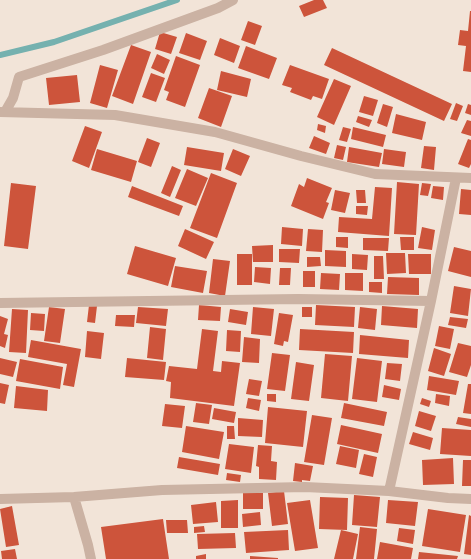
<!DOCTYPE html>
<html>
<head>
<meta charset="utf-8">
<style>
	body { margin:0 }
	canvas { display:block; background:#f2e4d8 }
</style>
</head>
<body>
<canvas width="471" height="559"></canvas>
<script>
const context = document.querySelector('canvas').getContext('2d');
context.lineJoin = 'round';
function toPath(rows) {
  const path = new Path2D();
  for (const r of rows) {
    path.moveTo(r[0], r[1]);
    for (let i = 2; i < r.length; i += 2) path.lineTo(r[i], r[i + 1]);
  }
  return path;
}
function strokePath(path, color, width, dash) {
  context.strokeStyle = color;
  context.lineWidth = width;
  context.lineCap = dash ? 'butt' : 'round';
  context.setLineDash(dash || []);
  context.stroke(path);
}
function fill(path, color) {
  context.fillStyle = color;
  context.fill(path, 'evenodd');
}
strokePath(toPath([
	[0,55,54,42,177,0]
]), '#75b1af', 6);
fill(toPath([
	[314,0,323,0,327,8,304,17,299,6],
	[470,11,471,11,471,72,463,71,466,46,458,45,460,30,468,31],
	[248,21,262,26,255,45,241,40],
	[160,32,177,37,171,54,155,49],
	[186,33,207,41,200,60,179,53],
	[220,38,240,46,234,63,214,55],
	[131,45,151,52,133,104,112,96],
	[246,46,277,58,269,79,238,68],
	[332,48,452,104,444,121,324,65],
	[157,54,170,60,164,74,151,68],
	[176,56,200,65,185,107,166,100,169,92,164,90],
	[100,65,118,70,107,108,90,103],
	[290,65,329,79,322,99,313,96,311,100,290,92,292,88,282,85],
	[221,71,251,79,247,97,217,90],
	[151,73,165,78,156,102,142,97],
	[77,75,80,102,49,105,46,78],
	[334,79,351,86,334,125,317,117],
	[209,88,232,96,221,127,198,118],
	[364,96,378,100,373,116,359,112],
	[456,103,463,106,457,121,450,119],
	[383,104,393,107,387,127,377,123],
	[468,104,471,105,471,115,465,113],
	[396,114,426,122,422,140,392,133],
	[358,116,372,120,369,127,356,122],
	[467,120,471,121,471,136,461,133],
	[318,124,326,126,325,133,317,130],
	[85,126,102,132,89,168,72,161],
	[343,127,351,129,347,142,339,140],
	[353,127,386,135,383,147,351,139],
	[314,136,330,143,326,154,309,148],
	[147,138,160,143,151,167,138,162],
	[468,139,471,140,471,164,469,168,458,164],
	[337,145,346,147,343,160,334,158],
	[424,146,436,147,434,170,421,168],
	[187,147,224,153,221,171,184,165],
	[349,147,382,153,379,167,347,162],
	[97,149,137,161,131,182,91,170],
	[233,149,250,156,241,176,225,169],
	[384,149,406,152,404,167,382,164],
	[172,166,181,170,170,197,161,193],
	[187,169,208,178,196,206,175,198],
	[211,173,237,183,217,238,190,228],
	[307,178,332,188,326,202,329,203,323,219,291,206,299,184,304,187],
	[397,182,419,184,416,235,394,234],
	[11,183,36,186,28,249,4,246],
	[422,183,431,184,428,196,420,195],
	[132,186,183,206,179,216,128,197],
	[433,186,444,187,443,200,431,198],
	[375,187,392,188,389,236,338,232,339,217,372,219],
	[461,189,471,190,471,215,459,214],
	[335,190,350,193,345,213,331,210],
	[356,190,365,190,366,203,357,203],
	[356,206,368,206,367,215,356,214],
	[282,227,303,229,302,246,281,244],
	[422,227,435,230,432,250,418,248],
	[185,229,214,242,206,259,178,246],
	[308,229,323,230,322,252,306,251],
	[336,237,348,237,348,248,336,247],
	[400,237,414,237,414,250,401,250],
	[363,238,389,238,388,251,363,250],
	[273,245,273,262,253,262,252,246],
	[135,246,176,258,168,286,127,274],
	[454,247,471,251,471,277,448,271],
	[279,249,300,249,299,263,279,262],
	[325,250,346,251,346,267,325,266],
	[386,253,405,253,406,273,387,274],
	[237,254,252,254,252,285,237,285],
	[352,254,368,255,367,270,352,269],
	[408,254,431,254,431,274,409,274],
	[374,256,383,256,384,279,374,279],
	[307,257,320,257,321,266,307,267],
	[213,259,230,261,225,296,209,293],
	[175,266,207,271,203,293,171,287],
	[255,267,271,268,270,284,254,282],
	[280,268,291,268,290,285,279,285],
	[303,271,315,271,315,287,303,287],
	[321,273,340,274,339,290,320,289],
	[345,273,363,273,363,291,345,290],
	[388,277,419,278,419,295,387,294],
	[369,282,382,282,382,293,369,292],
	[454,286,471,289,468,316,450,313],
	[89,305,97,306,95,323,87,322],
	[199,305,221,307,220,321,198,320],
	[316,305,355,307,354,327,315,325],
	[382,306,418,309,417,328,381,325],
	[49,307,65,309,60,343,44,341],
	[138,307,168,309,166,326,136,323],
	[253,307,274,309,271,336,251,334],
	[302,307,312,307,312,317,302,317],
	[360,307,377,309,375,330,358,328],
	[12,309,28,310,26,353,9,352],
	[230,309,248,312,246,325,228,322],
	[31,313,45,314,44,331,30,330],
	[279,313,293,315,288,342,284,341,283,346,274,344],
	[116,315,135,315,134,327,115,326],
	[0,316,8,319,4,334,8,335,5,348,0,346],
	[450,317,468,319,466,328,448,325],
	[439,326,454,329,450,349,435,346],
	[150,327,166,329,163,360,147,358],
	[202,329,218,331,213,371,221,372,222,361,240,363,234,406,170,398,171,382,166,381,169,366,197,369],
	[300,329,354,332,353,353,299,350],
	[227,330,241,331,240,352,226,351],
	[87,331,104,333,101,359,85,357],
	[360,335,409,340,408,358,359,354],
	[244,337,260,339,259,363,242,362],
	[31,340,81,349,74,387,63,385,67,364,28,357],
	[458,343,471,346,471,365,467,377,449,372],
	[434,348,451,354,444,376,428,371],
	[272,353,290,355,285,391,267,389],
	[325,354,352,356,348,401,321,398],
	[0,358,17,362,13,377,0,374],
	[127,358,166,362,164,380,125,377],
	[357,358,382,361,377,402,352,399],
	[20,359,63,367,60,389,16,381],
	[296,362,314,365,309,401,291,399],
	[387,363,402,364,400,381,385,379],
	[429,376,459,381,456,395,427,390],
	[249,379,262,381,259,396,246,394],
	[0,383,9,385,5,404,0,403],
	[468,384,471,384,471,414,463,413],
	[384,385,401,389,399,400,382,397],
	[16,386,48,390,47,411,14,408],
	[267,394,276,394,276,402,267,401],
	[436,394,450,396,449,406,435,403],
	[248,398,261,400,259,411,246,408],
	[422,398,431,401,429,407,420,404],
	[196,403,212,405,209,424,193,422],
	[344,403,387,412,384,426,341,418],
	[165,404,185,406,182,428,162,426],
	[268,407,307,411,303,447,265,443],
	[214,408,236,412,234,423,212,419],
	[419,411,436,416,431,431,415,426],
	[312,415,332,418,324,465,304,462],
	[458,417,471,419,471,427,456,424],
	[238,418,263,420,262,437,238,436],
	[341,425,382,434,378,453,337,444],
	[186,426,224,432,219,459,182,452],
	[227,426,234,426,235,439,227,439],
	[442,428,471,430,471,456,440,454],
	[413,432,433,438,430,450,409,444],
	[229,444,254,447,251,473,225,469],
	[258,445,272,446,271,461,277,462,276,480,259,479,259,467,256,466],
	[340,446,359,450,356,468,336,464],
	[364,454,377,457,373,477,359,474],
	[179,457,220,464,218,475,177,468],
	[453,458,454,484,423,485,422,460],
	[463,460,471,460,471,486,462,486],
	[295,463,313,466,310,481,302,480,302,482,293,481],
	[227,473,241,475,240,482,226,480],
	[284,491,288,524,272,526,268,493],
	[243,493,263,493,263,509,243,509],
	[354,495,380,497,377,527,352,525],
	[320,497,348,498,347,530,319,529],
	[238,500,238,528,221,528,221,501],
	[310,500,318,548,295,551,287,503],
	[388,500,418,502,415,526,386,523],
	[216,502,218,522,193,524,191,505],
	[12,506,19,545,6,547,0,509],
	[428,509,466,515,460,552,422,546],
	[260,512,261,525,243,527,242,514],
	[469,515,471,516,471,555,464,554],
	[163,519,169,559,106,559,101,527],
	[166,520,187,520,188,533,167,533],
	[204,526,205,532,194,533,194,527],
	[360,527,377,529,374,559,356,559],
	[399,528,415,530,413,544,397,541],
	[288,530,289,550,246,553,244,532],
	[341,530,358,534,353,559,334,559],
	[235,533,236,548,198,549,197,534],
	[380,542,413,548,411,559,377,559],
	[15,549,17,559,2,559,1,551],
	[419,552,458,556,457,559,418,559],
	[206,554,206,559,196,559,196,556],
	[250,556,278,558,278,559,250,559]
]), '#cd543b');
strokePath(toPath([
	[0,112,115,115,215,132,301,156,375,174,471,178],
	[5,112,13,98,19,77,103,50,218,8,233,0],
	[0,303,298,299,431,301],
	[389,491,431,301,456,178],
	[74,497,88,545,91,559],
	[0,499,74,497,162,490,305,487,389,491,448,498,471,499]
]), '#cbb2a3', 10);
</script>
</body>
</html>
